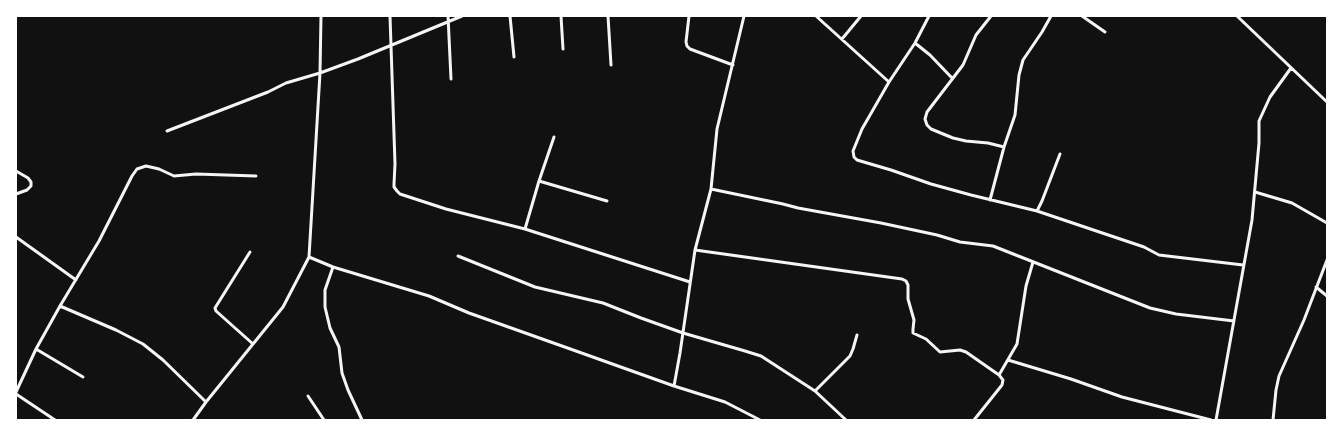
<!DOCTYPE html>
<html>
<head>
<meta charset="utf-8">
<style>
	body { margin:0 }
	#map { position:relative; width:1343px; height:436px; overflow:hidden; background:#111; font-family:"Titillium Web",sans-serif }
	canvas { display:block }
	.frame { position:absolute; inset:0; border:17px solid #fff; pointer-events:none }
</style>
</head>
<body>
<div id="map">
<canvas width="1343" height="436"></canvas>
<div class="frame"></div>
</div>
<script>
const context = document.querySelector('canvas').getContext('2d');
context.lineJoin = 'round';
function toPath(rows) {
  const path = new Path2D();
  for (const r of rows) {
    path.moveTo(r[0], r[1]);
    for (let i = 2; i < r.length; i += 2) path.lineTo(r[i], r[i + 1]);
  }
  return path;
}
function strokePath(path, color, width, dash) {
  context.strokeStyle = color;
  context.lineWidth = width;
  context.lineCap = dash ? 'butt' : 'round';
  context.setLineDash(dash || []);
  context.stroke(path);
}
strokePath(toPath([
	[390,16,395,164,394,184,394,187,397,191,400,194,446,209,525,229,690,282],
	[448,16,451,79],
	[510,16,514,57],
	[561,16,563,49],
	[608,16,611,65],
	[689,16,686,42,687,46,690,49,733,65],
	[816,16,889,82],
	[929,16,915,43,889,82,862,129,853,151,854,157,857,160,891,170,931,184,971,195,1037,211,1144,247,1159,255,1243,265],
	[991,16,976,35,963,65,927,112,925,119,927,125,931,129,953,138,966,141,988,143,1004,147],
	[1082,16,1105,32],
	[1237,16,1327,102],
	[842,39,861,16],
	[915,43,930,55,952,78],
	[167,131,268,92,286,83,320,73,358,59,462,16],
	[16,171,28,178,31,182,31,186,27,190,16,194],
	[539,181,607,201],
	[711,189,783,204,798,208,881,223,937,235,960,242,993,246,1150,308,1176,314,1234,321],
	[1255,192,1292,203,1327,223],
	[990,200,1004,147,1015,115,1019,75,1023,60,1042,32,1051,16],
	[1037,211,1042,201,1060,154],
	[525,229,539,181,554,137],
	[16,237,76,280],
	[695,250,902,279,906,281,908,285,908,299,914,320,913,329,913,333,926,339,940,352,960,350,966,352,999,375,1003,380,1002,385,974,420],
	[250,252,215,308,216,311,253,344],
	[458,256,535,287,603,303,641,318,683,333,745,351,761,356,815,391,846,420],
	[309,257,333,267,429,296,469,313,576,351,674,386,725,402,760,420],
	[333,267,325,290,325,307,330,328,339,347,342,373,348,390,362,420],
	[1316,287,1327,296],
	[60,306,116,330,143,344,163,360,206,402],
	[36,349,83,377],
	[1008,360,1071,379,1122,397,1211,420],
	[999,375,1017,344,1026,286,1033,262],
	[674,386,680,353,695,250,711,189,717,129,744,16],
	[815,391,850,356,853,349,857,335],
	[16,392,36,349,60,306,99,241,132,176,137,169,146,166,159,169,174,176,196,174,256,176],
	[16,394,55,420],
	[308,396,324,420],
	[193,420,206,402,283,307,309,257,320,73,321,16],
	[1216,420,1252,220,1259,143,1259,121,1270,97,1291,68],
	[1273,420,1276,390,1279,376,1304,320,1327,260]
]), '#f5f5f5', 3);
</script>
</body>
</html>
